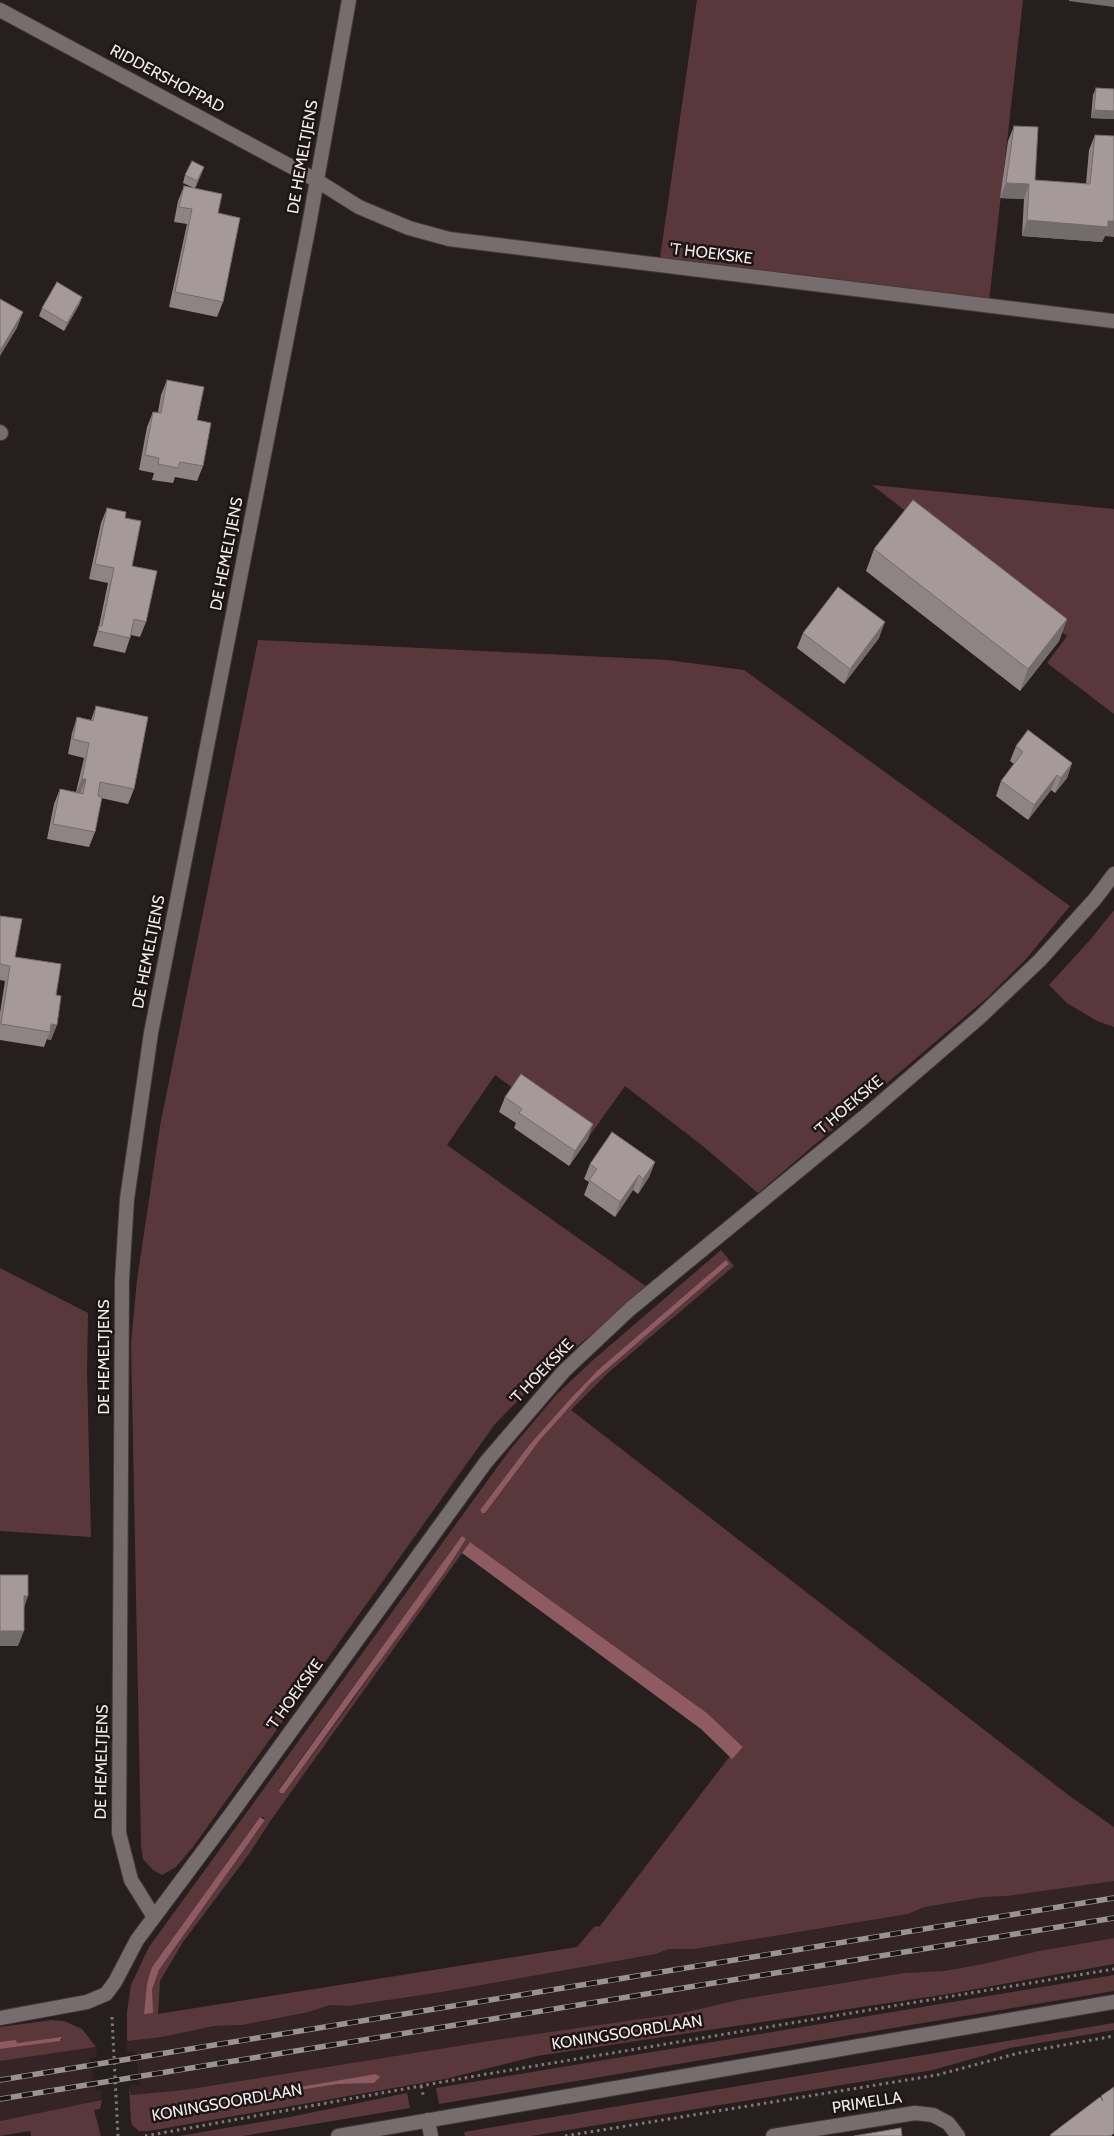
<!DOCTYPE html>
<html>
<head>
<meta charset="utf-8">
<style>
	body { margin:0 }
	canvas { display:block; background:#271e1e }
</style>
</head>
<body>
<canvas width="1114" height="2136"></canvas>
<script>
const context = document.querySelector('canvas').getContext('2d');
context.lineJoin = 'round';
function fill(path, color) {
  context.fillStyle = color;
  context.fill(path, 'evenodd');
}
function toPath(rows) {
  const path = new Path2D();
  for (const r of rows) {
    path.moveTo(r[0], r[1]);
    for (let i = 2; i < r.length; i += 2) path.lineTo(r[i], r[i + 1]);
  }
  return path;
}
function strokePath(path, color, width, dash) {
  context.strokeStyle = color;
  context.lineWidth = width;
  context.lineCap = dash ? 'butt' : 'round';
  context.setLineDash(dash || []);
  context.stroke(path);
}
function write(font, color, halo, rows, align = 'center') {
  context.font = font + ' Cabin,sans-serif';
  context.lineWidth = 5;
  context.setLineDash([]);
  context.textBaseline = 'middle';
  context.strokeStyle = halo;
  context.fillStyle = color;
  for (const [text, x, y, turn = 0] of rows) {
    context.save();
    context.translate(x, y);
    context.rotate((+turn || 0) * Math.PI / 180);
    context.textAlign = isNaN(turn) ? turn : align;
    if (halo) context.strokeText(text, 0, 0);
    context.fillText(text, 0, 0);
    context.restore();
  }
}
fill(toPath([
	[1114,1881,1114,1938,1039,1951,983,1964,944,1971,904,1973,795,1990,682,2013,495,2040,184,2090,131,2095,130,2086,140,2085,135,2051,127,2052,126,2042,214,2026,242,2025,309,2012,330,2005,348,2006,442,1992,656,1954,669,1949,694,1949,908,1914,925,1907,984,1897,1007,1896],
	[96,2047,97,2057,90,2058,96,2091,101,2091,102,2100,0,2121,0,2061]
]), '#342425');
fill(toPath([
	[697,0,1023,0,989,301,660,258],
	[872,485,1114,509,1114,714,1047,663,1067,636],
	[258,640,667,660,744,670,1070,906,1026,959,988,997,758,1193,704,1147,625,1086,586,1141,495,1075,447,1145,647,1287,540,1378,495,1424,193,1847,176,1867,162,1875,153,1870,143,1859,141,1845,131,1343,137,1280,160,1126],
	[1114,910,1114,1027,1097,1021,1067,1003,1049,985,1090,940],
	[721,1250,734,1266,609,1372,571,1410,1071,1797,1114,1827,1114,1881,1007,1896,984,1897,925,1907,908,1914,694,1949,669,1949,656,1954,442,1992,348,2006,330,2005,309,2012,242,2025,214,2026,162,2037,127,2041,127,2012,131,1985,149,1947,509,1451,557,1394,592,1361],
	[726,1261,728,1265,591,1383,540,1440,485,1513,482,1513,480,1510,530,1444,571,1398,598,1370],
	[466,1539,352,1701,284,1793,280,1793,279,1789,389,1637],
	[470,1542,707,1713,743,1747,732,1758,730,1756,600,1926,594,1927,577,1947,158,2014,160,1981,183,1942,249,1854,271,1820],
	[260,1817,263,1817,265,1820,159,1970,152,1990,152,1967],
	[0,1268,88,1313,87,1371,91,1537,0,1531],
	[1114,1938,1114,1964,948,1994,537,2056,445,2079,149,2131,139,2131,132,2125,131,2121,129,2087,131,2095,184,2090,495,2040,682,2013,743,1999,904,1973,944,1971,983,1964,1039,1951],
	[378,2074,367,2083,339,2084,304,2089,154,2114,155,2110],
	[1114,1975,1114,1991,863,2033,439,2104,436,2088],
	[52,2020,64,2021,82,2029,96,2047,0,2061,0,2049,62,2040,62,2038,0,2045,0,2027],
	[1114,2023,1114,2030,1010,2048,933,2070,531,2136,465,2136,464,2132],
	[407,2093,410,2108,243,2136,179,2136,290,2117],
	[102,2100,100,2109,94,2110,101,2136,31,2136,30,2131,0,2136,0,2121]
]), '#5a373b');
fill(toPath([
	[726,1260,729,1264,591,1383,540,1440,485,1513,482,1513,480,1510,530,1444,571,1398,598,1370],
	[462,1536,466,1539,444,1573,284,1793,280,1793,279,1790],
	[470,1542,707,1713,743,1747,732,1759,701,1729,462,1553],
	[260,1817,265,1820,159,1970,152,1990,153,2013,144,2014,147,1984,152,1967],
	[62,2037,60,2041,0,2049,0,2042,16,2040,17,2043],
	[376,2074,380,2077,374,2083,339,2084,213,2103,155,2114,152,2118,152,2107,155,2106,156,2111]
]), '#8d5b61');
const minor = toPath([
	[0,10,316,180,359,207,409,228,449,239,1114,321],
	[0,432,1,433],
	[154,1917,131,1880,119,1833,122,1280,127,1199,151,1033,309,225,349,0],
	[0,2018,87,2002,106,1994,115,1982,137,1940,231,1814,486,1462,564,1371,630,1309,864,1117,979,1018,1040,960,1095,899,1114,874],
	[428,2120,431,2136],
	[773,2136,915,2113,933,2115,948,2123,958,2136]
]);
const tertiary = toPath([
	[338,2136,1114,2002]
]);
strokePath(minor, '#423a3a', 16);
strokePath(tertiary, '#423a3a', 16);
strokePath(toPath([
	[112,2017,118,2136],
	[421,2086,424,2098],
	[145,2136,481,2075,1114,1969],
	[565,2136,937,2075,1019,2053,1114,2036]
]), '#807878', 3, [2.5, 4]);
strokePath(minor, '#786d6e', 14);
strokePath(tertiary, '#786d6e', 14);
const rail = toPath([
	[0,2080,1114,1898],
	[0,2099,1114,1918]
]);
strokePath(rail, '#9b9393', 5.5);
strokePath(rail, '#1d1415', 4, [11]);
fill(toPath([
	[1096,88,1114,89,1114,119,1091,118,1093,95],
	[1014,126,1035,180,1086,184,1089,150,1095,135,1105,236,1102,242,1022,236,1024,199,1000,198,1008,141],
	[204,167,195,188,218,213,223,302,217,317,169,307,187,224,174,222,178,201,184,186,194,188,183,183,185,175],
	[82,297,79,305,64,331,39,316,42,308],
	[167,380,197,420,203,466,197,481,175,477,173,483,152,480,154,473,139,470,147,427,153,412,158,412,161,395],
	[107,508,125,518,132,566,146,622,140,637,131,635,125,653,93,646,99,626,108,583,89,579,101,523],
	[874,549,1067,619,1059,641,1020,691,866,571],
	[803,633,879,638,844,684,797,648],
	[96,706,134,789,128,804,101,798,95,832,89,847,47,839,54,804,60,789,76,792,84,758,68,754,72,733,77,717,91,720],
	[1016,746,1072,763,1067,778,1055,793,1051,790,1028,820,996,796,1001,781,1014,764,1010,761],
	[0,916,15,957,56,995,51,1040,47,1039,44,1047,0,1040,0,1013,5,981,0,980],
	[505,1097,588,1139,569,1166,514,1128,516,1123,499,1112],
	[655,1162,649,1177,638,1194,633,1190,615,1217,584,1195,589,1182,584,1179,590,1164]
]), '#8e8484');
fill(toPath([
	[1069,0,1114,0,1114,7,1069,1],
	[1094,110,1114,111,1114,119,1091,118],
	[204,167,201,175,195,189,197,181],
	[1006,183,1029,184,1024,199,1000,198],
	[1027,220,1114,221,1114,237,1105,236,1102,242,1022,236],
	[82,297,79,305,64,331,67,323],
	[23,312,17,328,0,356,0,351],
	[1067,619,1059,641,1020,691,1028,669],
	[885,622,879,638,844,684,850,669],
	[1072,763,1067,778,1055,793,1061,778],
	[1057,775,1051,790,1028,820,1034,805],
	[82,779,86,779,80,794,76,794],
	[51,1024,57,1025,51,1040,47,1039,50,1032],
	[593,1124,588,1139,569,1166,575,1151],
	[655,1162,649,1177,638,1194,643,1179],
	[639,1175,633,1190,615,1217,620,1202],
	[24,1596,28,1596,23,1611],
	[0,1631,24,1631,18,1646,0,1646]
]), '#746b6c');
const building = toPath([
	[1096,88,1114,89,1114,111,1094,110,1096,88],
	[1014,126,1038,127,1035,180,1090,184,1095,135,1114,136,1114,221,1108,221,1108,227,1027,220,1029,184,1006,183,1014,126],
	[192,161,204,167,197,181,185,175,192,161],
	[184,186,222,194,218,213,240,218,223,302,175,292,192,209,179,207,184,186],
	[57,282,82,297,67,323,42,308,57,282],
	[0,299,23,312,0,351,0,299],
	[167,380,204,387,197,420,211,423,203,466,180,462,178,468,158,464,159,458,145,455,153,412,161,413,167,380],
	[913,500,1067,619,1028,669,874,549,913,500],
	[107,508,126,512,125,518,141,521,132,566,157,571,146,622,134,619,130,638,98,631,99,626,102,626,114,568,95,564,107,508],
	[838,587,885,622,850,669,803,633,838,587],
	[96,706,148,717,134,789,100,782,98,796,102,797,95,832,53,824,60,789,83,794,86,779,82,779,89,743,73,739,77,717,93,721,96,706],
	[1028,730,1072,763,1061,778,1057,775,1034,805,1001,781,1023,752,1016,746,1028,730],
	[0,916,22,919,15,957,61,964,56,995,61,996,57,1025,51,1024,50,1032,1,1024,10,966,0,964,0,916],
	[521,1074,593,1124,575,1151,519,1113,522,1109,505,1097,521,1074],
	[612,1132,655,1162,643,1179,639,1175,620,1202,589,1180,597,1169,590,1164,612,1132],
	[0,1575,28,1575,28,1596,24,1596,24,1631,0,1631,0,1575],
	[1114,2087,1114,2133,1111,2136,1051,2136,1050,2135,1100,2097,1103,2101,1101,2096,1114,2087],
	[901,2128,902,2136,854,2136,901,2128]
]);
fill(building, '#a5999a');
strokePath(building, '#746b6c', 1);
write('16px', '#f3ecec', '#1d1415', [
	["RIDDERSHOFPAD",167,79,28],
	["DE HEMELTJENS",303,157,-80],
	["'T HOEKSKE",711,254,7],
	["DE HEMELTJENS",227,554,-79],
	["DE HEMELTJENS",149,952,-79],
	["'T HOEKSKE",849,1106,-40],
	["DE HEMELTJENS",104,1357,-90],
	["'T HOEKSKE",542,1372,-46],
	["'T HOEKSKE",295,1695,-54],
	["DE HEMELTJENS",102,1762,-89],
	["KONINGSOORDLAAN",627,2033,-9],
	["KONINGSOORDLAAN",227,2103,-10],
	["PRIMELLA",867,2103,-9]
]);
</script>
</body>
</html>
